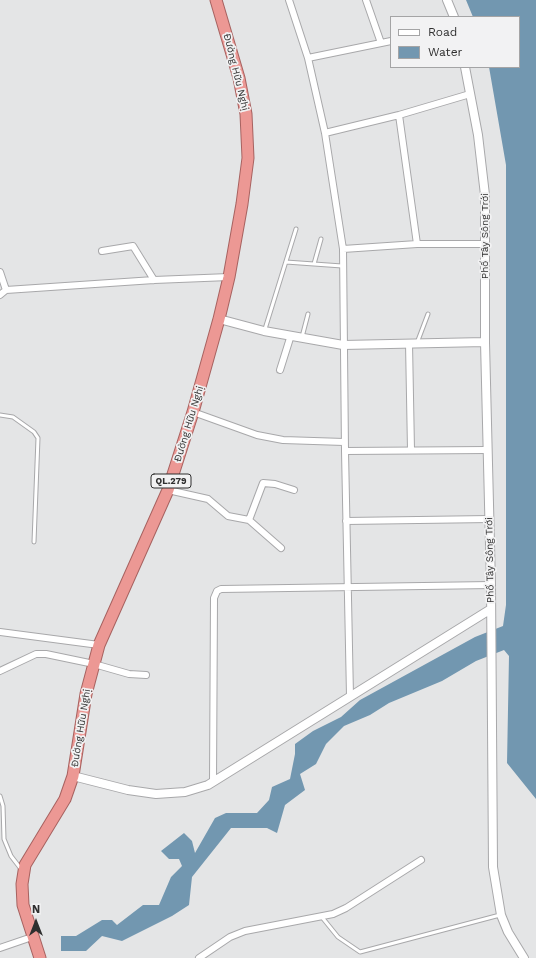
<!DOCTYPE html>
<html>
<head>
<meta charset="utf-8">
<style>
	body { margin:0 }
	#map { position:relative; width:536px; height:958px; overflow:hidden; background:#e4e5e6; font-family:"Work Sans",sans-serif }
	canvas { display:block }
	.legend { position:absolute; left:390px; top:16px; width:130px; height:52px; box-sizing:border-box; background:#f2f2f3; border:1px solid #a4a4a5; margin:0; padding:5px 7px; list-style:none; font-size:12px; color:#2f2f2f }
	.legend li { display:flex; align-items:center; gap:8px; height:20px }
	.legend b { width:20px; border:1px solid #a4a4a5 }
	.north { position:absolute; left:16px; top:902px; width:40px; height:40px; -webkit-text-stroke:3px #f2f2f3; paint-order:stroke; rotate:0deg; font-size:11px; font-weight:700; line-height:16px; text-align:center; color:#2f2f2f }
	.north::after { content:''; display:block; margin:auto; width:14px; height:18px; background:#2f2f2f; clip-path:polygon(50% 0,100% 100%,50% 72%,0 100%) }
</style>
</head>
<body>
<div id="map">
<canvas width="536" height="958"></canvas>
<ul class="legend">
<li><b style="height:5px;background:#fff"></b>Road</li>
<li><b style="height:11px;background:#7297b0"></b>Water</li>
</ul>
<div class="north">N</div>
</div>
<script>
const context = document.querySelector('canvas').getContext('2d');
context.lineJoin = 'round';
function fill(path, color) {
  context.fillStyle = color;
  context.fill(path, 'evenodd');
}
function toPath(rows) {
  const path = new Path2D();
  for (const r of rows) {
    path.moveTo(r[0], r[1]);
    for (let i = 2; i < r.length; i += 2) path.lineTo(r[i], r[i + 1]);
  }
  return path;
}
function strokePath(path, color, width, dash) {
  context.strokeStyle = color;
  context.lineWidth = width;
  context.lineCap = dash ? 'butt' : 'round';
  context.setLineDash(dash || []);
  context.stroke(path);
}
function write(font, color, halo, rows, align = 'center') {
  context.font = font + ' "Work Sans",sans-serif';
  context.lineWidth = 3.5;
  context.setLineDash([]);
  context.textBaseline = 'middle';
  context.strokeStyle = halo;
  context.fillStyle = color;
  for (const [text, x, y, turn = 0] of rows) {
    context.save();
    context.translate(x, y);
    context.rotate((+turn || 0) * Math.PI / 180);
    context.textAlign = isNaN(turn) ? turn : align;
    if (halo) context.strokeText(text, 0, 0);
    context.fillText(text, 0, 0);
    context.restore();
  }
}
fill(toPath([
	[466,0,536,0,536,799,507,763,509,656,504,650,476,661,442,681,389,703,370,715,344,726,326,744,316,764,300,774,305,790,285,805,277,833,267,828,231,828,192,877,189,905,172,916,122,941,102,936,86,951,61,951,61,936,76,936,102,920,112,920,117,925,143,905,159,905,171,877,182,866,179,859,169,859,161,851,184,833,192,841,195,853,215,818,226,813,257,813,269,800,272,787,290,779,295,754,295,744,313,731,341,717,360,700,475,637,503,626,506,605,506,165,489,67,519,67,519,17,473,17]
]), '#7297b0');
const service = toPath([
	[286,262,342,266],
	[314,264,321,239],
	[265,329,296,229],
	[302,337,308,314],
	[417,343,428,314],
	[0,415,13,417,34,432,38,438,34,542],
	[0,796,3,806,4,839,11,856,21,869],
	[321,916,338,937,360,952,500,915]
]);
const minor = toPath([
	[289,0,308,58,325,133,343,249,345,451,350,696],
	[366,0,381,43],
	[308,58,391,41],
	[399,115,417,244],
	[325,133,399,115,470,94],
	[343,249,417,244,485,244],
	[102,251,133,246,154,280],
	[0,272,6,290],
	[0,295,6,290,154,280,229,277],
	[409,343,411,450],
	[280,370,291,335],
	[193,412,257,435,283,440,344,442],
	[345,451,487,450],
	[168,490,208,499,228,516,249,520,281,548],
	[249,520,263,483,275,484,294,490],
	[346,521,490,519],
	[0,632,99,645],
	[0,671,36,654,46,654,94,664,129,674,146,675],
	[213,782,214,598,217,591,221,589,491,585],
	[0,948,32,937],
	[199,958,230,937,245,931,333,914,346,908,421,860]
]);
const tertiary = toPath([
	[447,0,454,17],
	[465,67,478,135,485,195,485,342,491,585,493,867,501,915,508,932,524,958],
	[219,319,264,331,343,345,485,342],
	[73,776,128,790,156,794,185,792,208,785,491,609]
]);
const trunk = toPath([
	[40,958,23,905,22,884,25,865,65,799,73,776,86,694,99,645,168,490,193,412,219,319,229,277,242,204,248,158,246,114,239,78,216,0]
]);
strokePath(service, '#a8a8aa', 5);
strokePath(minor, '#a8a8aa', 8);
strokePath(tertiary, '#a8a8aa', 10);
strokePath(trunk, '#a76260', 13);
strokePath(service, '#fff', 3);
strokePath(minor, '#fff', 6);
strokePath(tertiary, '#fff', 8);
strokePath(trunk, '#ec9894', 11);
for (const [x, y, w] of [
	[171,481,40]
]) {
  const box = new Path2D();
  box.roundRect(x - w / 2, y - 7, w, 14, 3);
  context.fillStyle = '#f2f2f3';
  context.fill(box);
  strokePath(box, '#2f2f2f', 1);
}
write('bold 9px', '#2f2f2f', null, [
	["QL.279",171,481]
]);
write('10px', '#2f2f2f', '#f2f2f3', [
	["Đường Hữu Nghị",236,72,76],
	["Phố Tây Sông Trới",485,236,-90],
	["Đường Hữu Nghị",189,424,-73],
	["Phố Tây Sông Trới",490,560,-91],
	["Đường Hữu Nghị",81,728,-81]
]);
</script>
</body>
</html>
